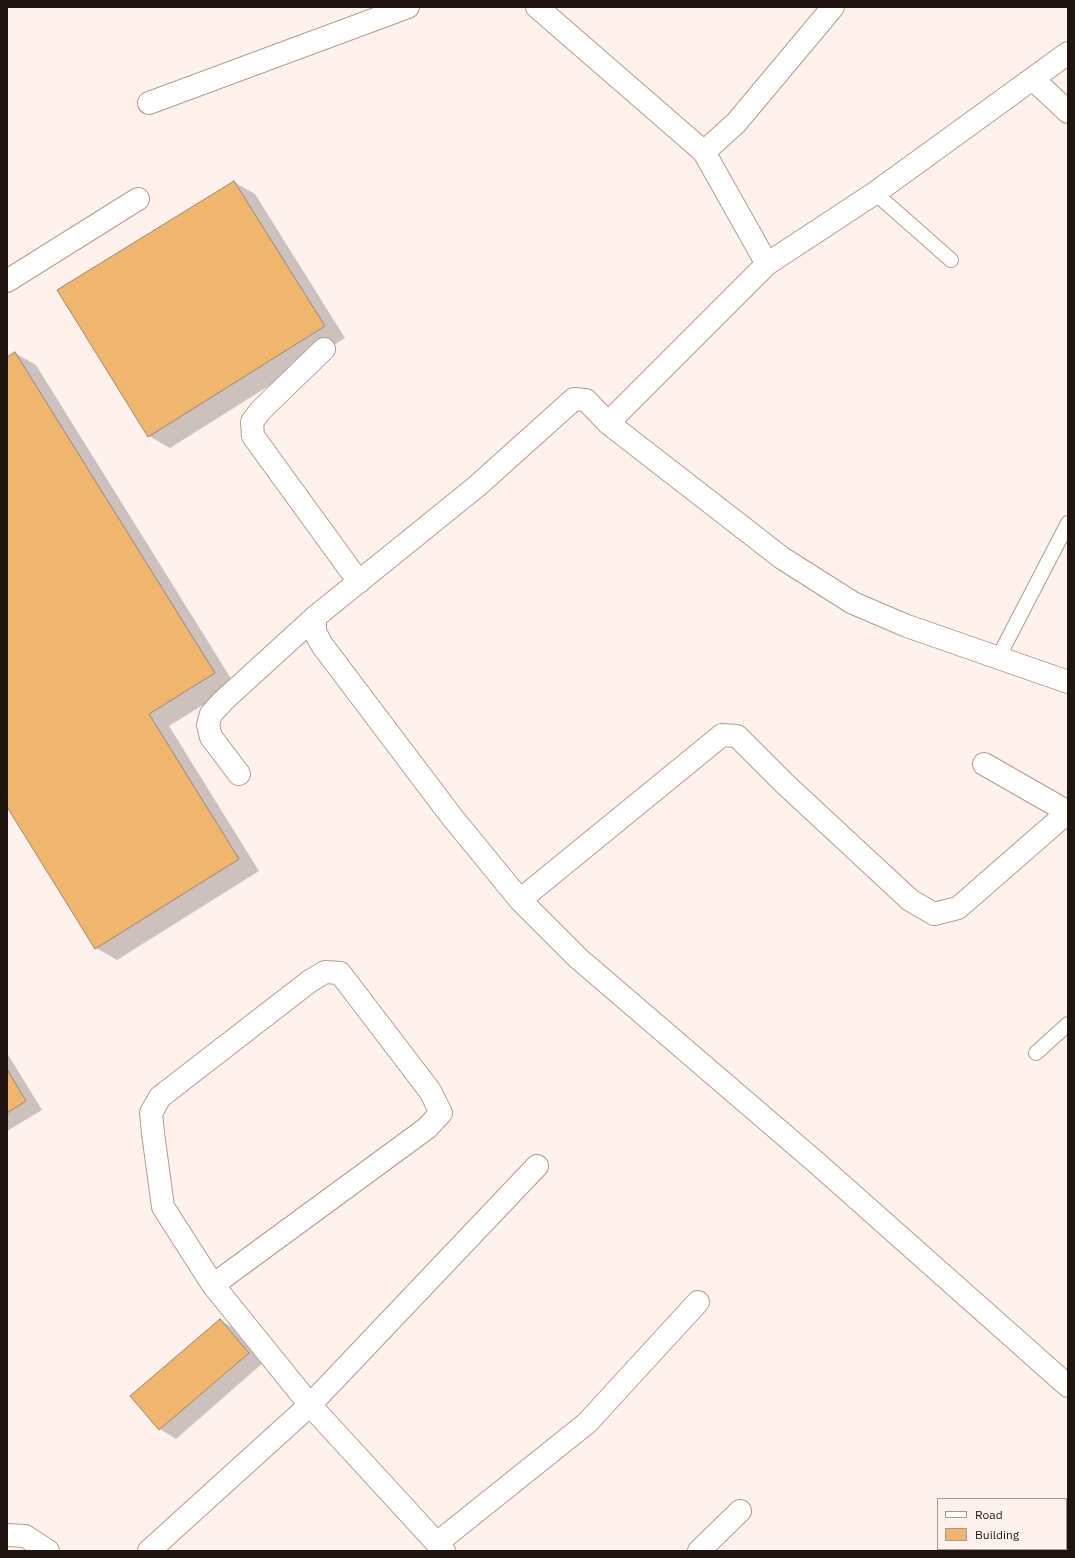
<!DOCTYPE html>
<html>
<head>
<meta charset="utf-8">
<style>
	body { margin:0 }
	#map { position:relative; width:1075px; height:1558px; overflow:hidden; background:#fff2ed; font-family:"IBM Plex Sans",sans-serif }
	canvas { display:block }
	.frame { position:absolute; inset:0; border:8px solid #1f1410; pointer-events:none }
	.legend { position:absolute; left:937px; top:1498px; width:130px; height:52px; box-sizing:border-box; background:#fff2ed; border:1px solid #a59995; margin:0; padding:5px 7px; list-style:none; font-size:12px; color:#1f1410 }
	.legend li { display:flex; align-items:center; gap:8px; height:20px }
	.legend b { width:20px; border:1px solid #a59995 }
</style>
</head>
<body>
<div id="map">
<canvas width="1075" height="1558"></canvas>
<div class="frame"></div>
<ul class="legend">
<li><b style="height:5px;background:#fff"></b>Road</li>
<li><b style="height:11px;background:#f1b66e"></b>Building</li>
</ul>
</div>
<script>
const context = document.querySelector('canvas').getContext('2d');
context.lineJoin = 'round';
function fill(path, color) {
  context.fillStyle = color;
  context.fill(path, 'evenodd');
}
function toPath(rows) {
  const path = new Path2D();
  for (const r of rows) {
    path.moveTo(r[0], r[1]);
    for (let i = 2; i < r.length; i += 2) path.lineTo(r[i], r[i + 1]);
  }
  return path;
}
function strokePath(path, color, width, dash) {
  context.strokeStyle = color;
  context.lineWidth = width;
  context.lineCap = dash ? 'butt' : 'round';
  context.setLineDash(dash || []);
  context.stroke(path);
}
fill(toPath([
	[234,182,255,194,345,338,170,448,149,436],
	[15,353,36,365,235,685,169,726,259,871,117,960,96,948,7,805,7,358],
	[7,1053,42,1110,7,1131],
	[220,1320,236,1330,264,1362,176,1439,160,1429,132,1397]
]), '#0003');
const building = toPath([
	[234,181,325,326,148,437,57,290,234,181],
	[15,352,215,673,149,714,239,859,95,949,7,807,7,357,15,352],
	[7,1069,26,1101,7,1113,7,1069],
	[220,1319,249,1353,159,1430,130,1396,220,1319]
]);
fill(building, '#f1b66e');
strokePath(building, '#9a8771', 1);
const lane = toPath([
	[875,193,951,260],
	[998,658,1068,523],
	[1036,1053,1068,1024]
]);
const street = toPath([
	[537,7,704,152],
	[1033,79,1068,112],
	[149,103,408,7],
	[767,264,704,152,736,123,833,7],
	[7,281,138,199],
	[324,349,260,411,252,422,253,436,359,582],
	[608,423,767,264,875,193,1068,53],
	[315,617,315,632,322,645,452,817,520,900,578,958,818,1164,1068,1386],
	[984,764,1068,812],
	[239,774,211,737,208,725,211,714,223,701,315,617,476,487,574,399,586,400,608,423,782,558,853,603,907,626,1068,682],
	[520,900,722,735,737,736,784,783,910,900,934,914,958,908,1068,812],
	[213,1285,427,1128,441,1113,430,1091,340,973,325,972,310,981,160,1097,151,1113,153,1133,163,1207,213,1285,310,1405,444,1551],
	[7,1535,25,1536,48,1551],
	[437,1543,587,1423,698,1302],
	[149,1551,310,1405,537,1166],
	[699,1551,740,1511]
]);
strokePath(lane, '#b5998c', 16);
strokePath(street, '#b5998c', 24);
strokePath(lane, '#fff', 14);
strokePath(street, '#fff', 22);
</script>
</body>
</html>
